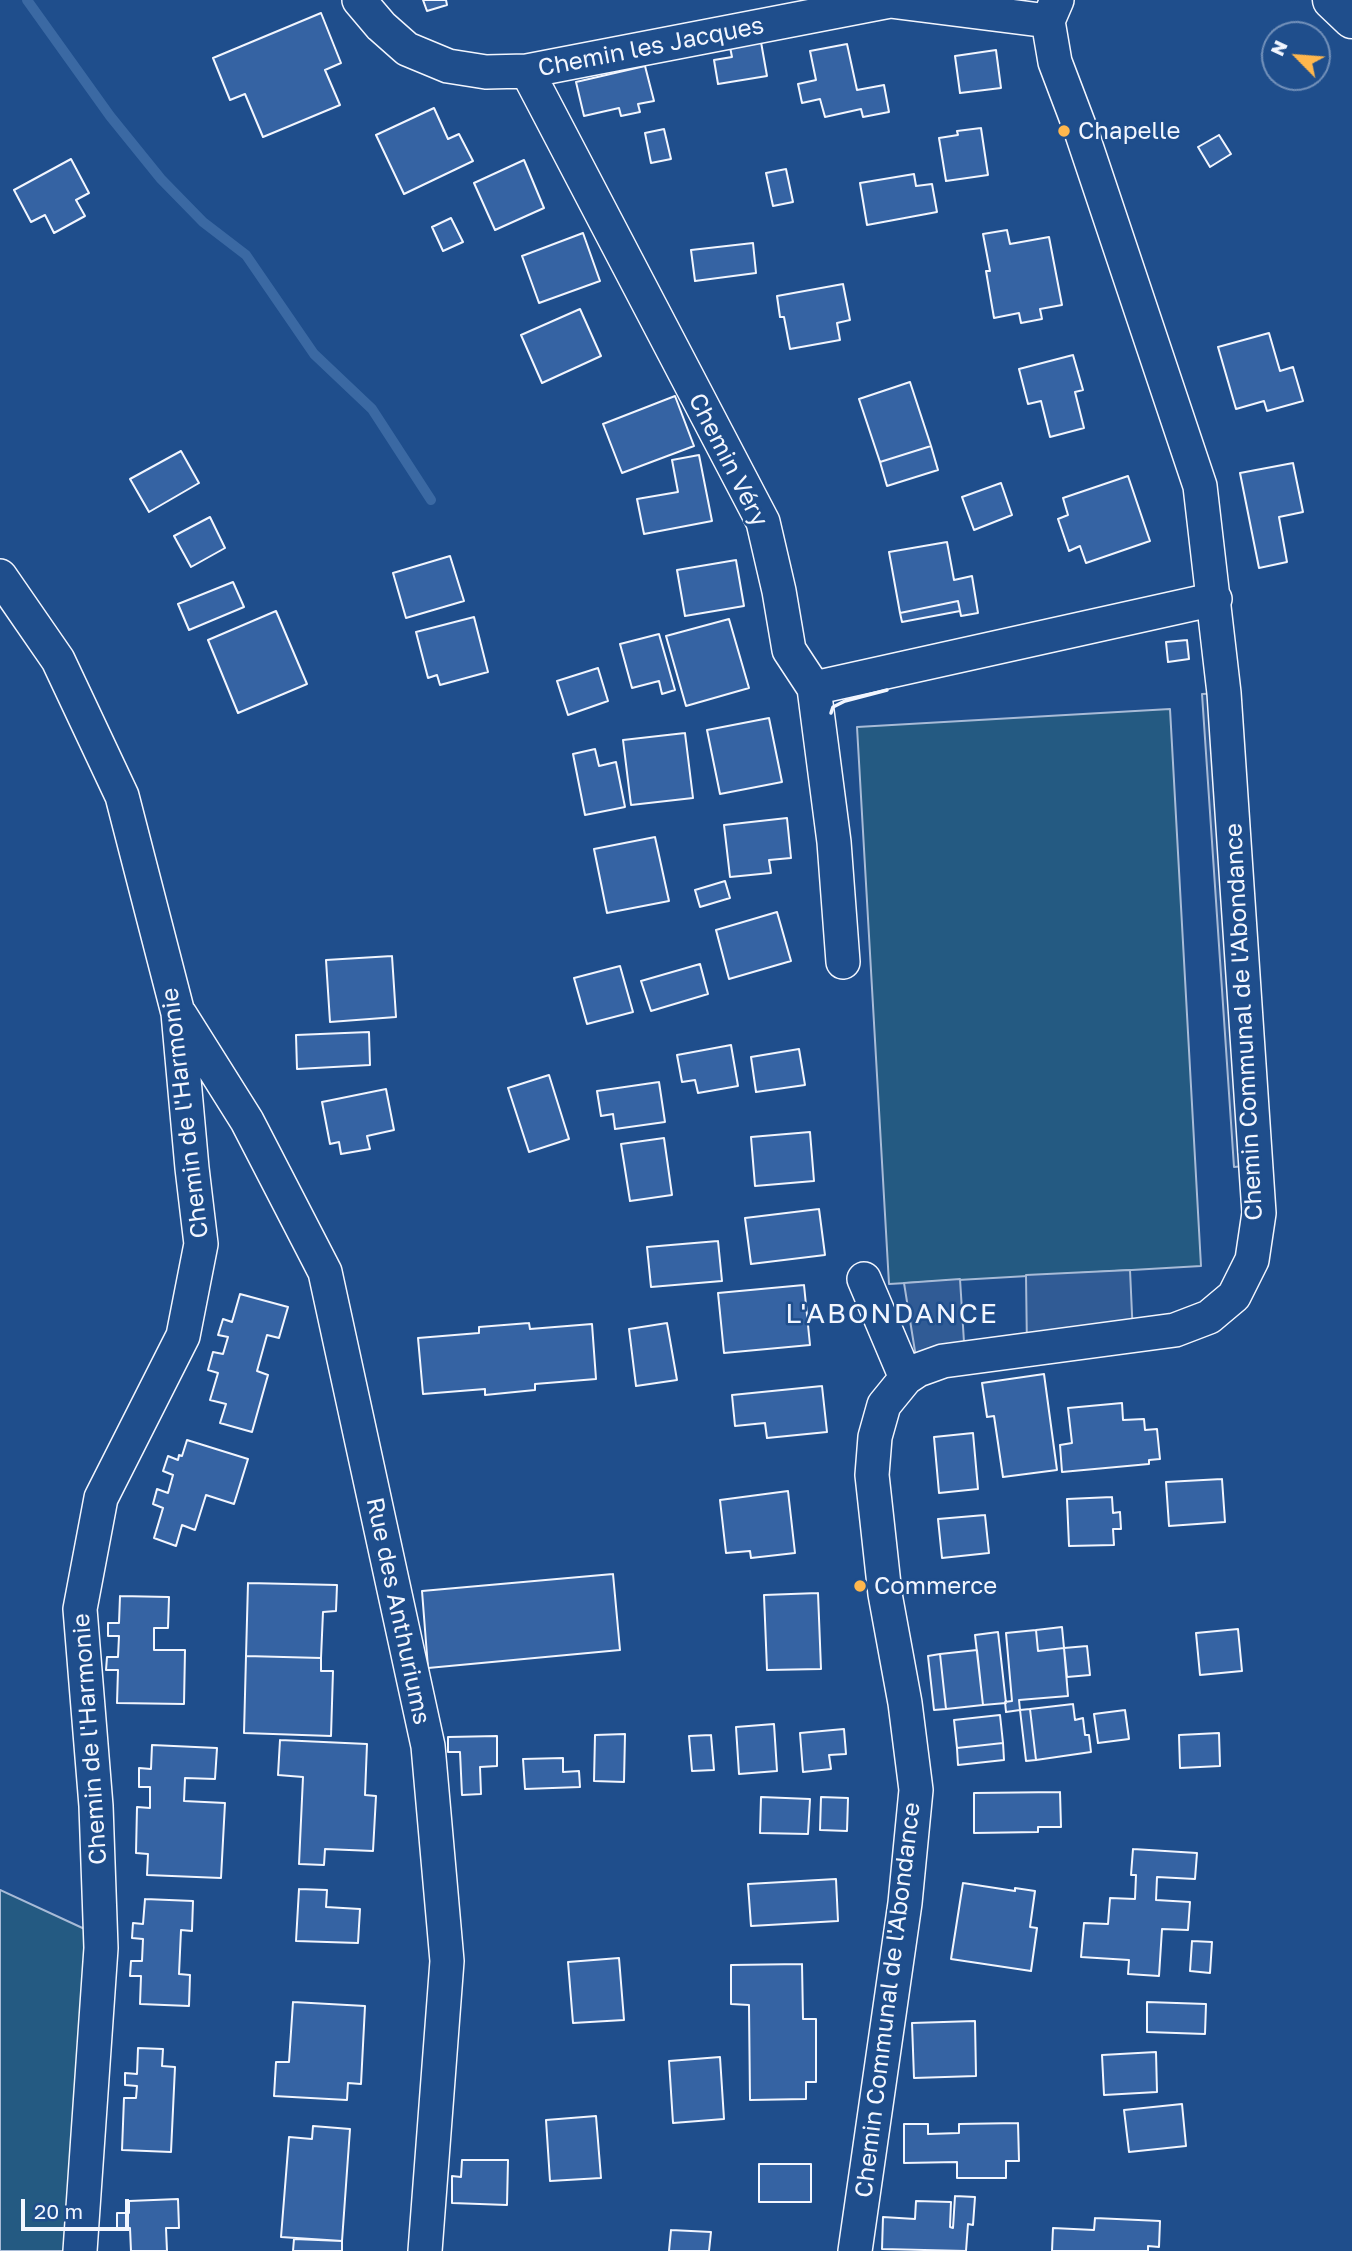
<!DOCTYPE html>
<html>
<head>
<meta charset="utf-8">
<style>
	body { margin:0 }
	#map { position:relative; width:1352px; height:2251px; overflow:hidden; background:#1f4e8c; font-family:"Golos Text",sans-serif }
	canvas { display:block }
	.north { position:absolute; left:1261px; top:21px; width:70px; height:70px; box-sizing:border-box; background:#1f4e8c; border:2px solid #7391ba; border-radius:50%; rotate:295deg; font-size:19px; font-weight:700; line-height:28px; text-align:center; color:#f2f6ff }
	.north::after { content:''; display:block; margin:auto; width:24px; height:32px; background:#ffb74d; clip-path:polygon(50% 0,100% 100%,50% 72%,0 100%) }
	.scale { position:absolute; left:21px; top:2199px; width:108px; height:32px; box-sizing:border-box; border:4px solid #f2f6ff; border-top:0; padding-left:9px; font-size:21px; line-height:24px; white-space:nowrap; color:#f2f6ff; -webkit-text-stroke:5px #1f4e8c; paint-order:stroke }
</style>
</head>
<body>
<div id="map">
<canvas width="1352" height="2251"></canvas>
<div class="north">N</div>
<div class="scale">20 m</div>
</div>
<script>
const context = document.querySelector('canvas').getContext('2d');
context.lineJoin = 'round';
function fill(path, color) {
  context.fillStyle = color;
  context.fill(path, 'evenodd');
}
function toPath(rows) {
  const path = new Path2D();
  for (const r of rows) {
    path.moveTo(r[0], r[1]);
    for (let i = 2; i < r.length; i += 2) path.lineTo(r[i], r[i + 1]);
  }
  return path;
}
function strokePath(path, color, width, dash) {
  context.strokeStyle = color;
  context.lineWidth = width;
  context.lineCap = dash ? 'butt' : 'round';
  context.setLineDash(dash || []);
  context.stroke(path);
}
function write(font, color, halo, rows, align = 'center') {
  context.font = font + ' "Golos Text",sans-serif';
  context.lineWidth = 5;
  context.setLineDash([]);
  context.textBaseline = 'middle';
  context.strokeStyle = halo;
  context.fillStyle = color;
  for (const [text, x, y, turn = 0] of rows) {
    context.save();
    context.translate(x, y);
    context.rotate((+turn || 0) * Math.PI / 180);
    context.textAlign = isNaN(turn) ? turn : align;
    if (halo) context.strokeText(text, 0, 0);
    context.fillText(text, 0, 0);
    context.restore();
  }
}
const green = toPath([
	[1170,709,1201,1266,889,1284,857,727,1170,709],
	[0,1890,89,1931,71,2251,0,2251,0,1890]
]);
fill(green, '#245a82');
strokePath(green, '#a8bbd7', 2);
const parking = toPath([
	[1224,693,1256,1165,1234,1167,1202,694,1224,693],
	[1130,1270,1133,1336,1027,1350,1026,1275,1130,1270],
	[960,1279,965,1358,918,1370,904,1283,960,1279]
]);
fill(parking, '#305b95');
strokePath(parking, '#a8bbd7', 2);
strokePath(toPath([
	[27,0,110,116,161,179,203,222,246,255,314,354,372,409,431,500]
]), '#3b69a3', 10);
const building = toPath([
	[423,0,446,0,447,5,427,11,423,0],
	[321,13,341,63,325,70,340,105,263,137,245,94,230,100,213,58,321,13],
	[761,42,767,76,718,84,714,60,732,57,730,47,761,42],
	[847,44,857,90,884,85,889,112,863,117,861,109,825,117,820,99,802,103,798,84,816,80,810,51,847,44],
	[996,50,1001,88,960,93,955,56,996,50],
	[645,66,654,101,638,104,640,112,621,116,619,108,584,116,576,82,645,66],
	[434,108,448,139,459,134,473,161,404,194,376,135,434,108],
	[981,128,988,175,946,181,939,138,958,135,957,131,981,128],
	[664,129,671,159,651,163,645,133,664,129],
	[1219,135,1231,154,1210,167,1198,147,1219,135],
	[71,159,89,193,76,200,85,216,54,233,45,215,31,222,14,190,71,159],
	[524,160,544,208,495,230,474,183,524,160],
	[786,169,793,202,773,206,766,173,786,169],
	[914,174,916,186,932,184,937,212,867,225,860,183,914,174],
	[451,218,463,242,443,251,432,227,451,218],
	[1007,230,1010,244,1049,237,1062,305,1040,309,1042,319,1021,323,1019,313,994,318,986,271,990,271,983,234,1007,230],
	[583,233,600,281,539,303,522,256,583,233],
	[753,243,756,273,695,281,691,250,753,243],
	[843,284,850,320,837,323,840,340,790,349,784,317,780,317,777,296,843,284],
	[580,309,601,356,542,383,521,335,580,309],
	[1269,333,1280,371,1293,367,1303,401,1267,411,1264,401,1236,409,1218,347,1269,333],
	[1073,355,1083,390,1075,392,1084,428,1050,437,1041,401,1028,404,1019,369,1073,355],
	[910,382,931,446,880,462,859,399,910,382],
	[675,396,694,446,622,473,603,424,675,396],
	[931,446,938,470,887,486,880,462,931,446],
	[181,451,199,483,149,512,130,479,181,451],
	[699,455,712,521,644,534,637,499,678,492,672,460,699,455],
	[1293,463,1303,512,1279,517,1287,562,1259,568,1240,473,1293,463],
	[1128,476,1150,541,1086,563,1080,546,1069,551,1058,519,1068,515,1063,498,1128,476],
	[1001,483,1012,515,974,530,962,497,1001,483],
	[210,517,225,548,191,567,174,536,210,517],
	[947,542,954,580,972,576,978,613,961,616,958,601,900,613,889,552,947,542],
	[450,556,464,601,406,618,393,573,450,556],
	[736,560,744,606,685,616,677,570,736,560],
	[233,582,244,607,189,630,178,604,233,582],
	[958,601,960,611,902,622,900,613,958,601],
	[276,611,307,684,238,713,208,640,276,611],
	[474,617,488,672,440,685,437,675,428,678,416,632,474,617],
	[729,619,749,688,686,706,666,636,729,619],
	[659,634,675,690,662,694,659,681,632,688,620,644,659,634],
	[1187,640,1189,659,1168,662,1166,642,1187,640],
	[598,668,608,701,568,715,557,681,598,668],
	[769,718,782,782,720,794,707,730,769,718],
	[685,733,693,798,631,805,623,740,685,733],
	[595,749,599,766,616,762,625,807,585,815,573,754,595,749],
	[787,818,791,858,769,860,771,873,730,877,724,825,787,818],
	[655,837,669,901,607,913,594,849,655,837],
	[725,881,730,898,700,907,695,890,725,881],
	[777,912,791,961,729,979,716,930,777,912],
	[392,956,396,1017,330,1022,326,960,392,956],
	[700,964,708,994,651,1011,641,981,700,964],
	[620,966,633,1012,587,1024,574,978,620,966],
	[369,1032,370,1065,297,1069,296,1035,369,1032],
	[731,1045,738,1086,698,1093,695,1080,682,1082,677,1055,731,1045],
	[799,1049,805,1085,756,1092,751,1057,799,1049],
	[549,1075,569,1139,529,1152,508,1088,549,1075],
	[659,1082,665,1122,615,1129,613,1114,601,1116,597,1091,659,1082],
	[386,1089,394,1130,367,1136,370,1149,341,1154,339,1142,330,1144,322,1102,386,1089],
	[810,1132,814,1181,755,1186,751,1137,810,1132],
	[664,1138,672,1195,630,1201,621,1144,664,1138],
	[819,1209,825,1255,751,1264,745,1218,819,1209],
	[718,1241,722,1281,651,1287,647,1247,718,1241],
	[804,1285,810,1345,724,1353,718,1293,804,1285],
	[240,1294,288,1307,279,1338,267,1335,257,1371,268,1375,252,1432,220,1423,226,1404,210,1400,218,1373,208,1370,213,1352,223,1354,228,1337,218,1335,223,1319,232,1322,240,1294],
	[529,1323,530,1329,592,1324,596,1379,535,1384,535,1390,485,1395,485,1389,423,1394,418,1338,479,1333,479,1327,529,1323],
	[667,1323,677,1380,636,1386,629,1329,667,1323],
	[1044,1374,1057,1470,1003,1477,994,1416,987,1417,982,1383,1044,1374],
	[822,1386,827,1432,767,1438,765,1423,735,1426,732,1395,822,1386],
	[1122,1403,1123,1420,1144,1419,1145,1430,1157,1429,1160,1459,1149,1460,1149,1464,1062,1472,1060,1445,1072,1443,1068,1408,1122,1403],
	[973,1433,978,1489,939,1493,934,1437,973,1433],
	[187,1440,248,1459,234,1504,206,1495,195,1530,182,1525,176,1546,154,1538,163,1508,153,1504,157,1489,168,1493,173,1475,163,1471,168,1456,178,1460,179,1455,182,1456,187,1440],
	[1222,1479,1225,1522,1169,1526,1166,1482,1222,1479],
	[788,1491,795,1553,751,1558,750,1551,726,1553,720,1500,788,1491],
	[1112,1497,1113,1513,1120,1512,1121,1529,1113,1529,1114,1545,1069,1546,1067,1499,1112,1497],
	[985,1515,989,1553,942,1558,938,1519,985,1515],
	[613,1574,620,1650,428,1668,422,1591,613,1574],
	[248,1583,337,1585,336,1611,323,1612,321,1658,246,1656,248,1583],
	[818,1593,821,1669,767,1670,764,1595,818,1593],
	[120,1596,169,1597,168,1628,154,1628,154,1650,185,1650,184,1704,117,1703,118,1670,106,1670,107,1657,118,1657,119,1636,108,1636,108,1623,119,1623,120,1596],
	[1062,1627,1064,1648,1038,1651,1036,1630,1062,1627],
	[1238,1629,1242,1671,1200,1675,1196,1633,1238,1629],
	[1036,1630,1038,1651,1064,1648,1068,1696,1019,1700,1020,1710,1006,1712,1005,1702,1012,1701,1006,1633,1036,1630],
	[998,1632,1006,1703,983,1705,975,1635,998,1632],
	[1087,1646,1090,1675,1067,1677,1064,1648,1087,1646],
	[977,1650,983,1705,946,1709,940,1654,977,1650],
	[940,1654,946,1709,934,1710,928,1656,940,1654],
	[246,1656,321,1658,321,1671,333,1671,331,1736,244,1733,246,1656],
	[1073,1704,1075,1720,1083,1718,1085,1735,1089,1735,1091,1752,1036,1760,1030,1709,1073,1704],
	[1030,1709,1036,1760,1026,1761,1020,1710,1030,1709],
	[1125,1710,1129,1739,1098,1743,1094,1714,1125,1710],
	[1000,1715,1003,1743,957,1748,954,1720,1000,1715],
	[774,1724,777,1771,739,1774,736,1727,774,1724],
	[844,1729,846,1754,829,1755,831,1769,803,1772,800,1733,844,1729],
	[1219,1733,1220,1766,1180,1768,1179,1735,1219,1733],
	[625,1734,624,1782,594,1781,595,1735,625,1734],
	[711,1735,714,1770,692,1771,689,1736,711,1735],
	[497,1736,497,1766,480,1767,481,1794,462,1795,460,1752,448,1752,448,1737,497,1736],
	[280,1740,367,1744,365,1795,376,1796,373,1851,325,1849,324,1865,299,1864,303,1777,278,1775,280,1740],
	[1003,1743,1004,1760,958,1765,957,1748,1003,1743],
	[152,1745,217,1748,215,1779,185,1778,184,1801,225,1803,221,1878,147,1875,148,1854,136,1853,137,1807,150,1808,150,1787,139,1787,139,1768,151,1769,152,1745],
	[563,1758,563,1772,579,1771,580,1787,525,1789,523,1759,563,1758],
	[1060,1792,1061,1827,1038,1827,1038,1832,974,1833,974,1793,1060,1792],
	[761,1797,810,1799,808,1834,760,1833,761,1797],
	[821,1797,848,1798,847,1831,820,1830,821,1797],
	[1133,1849,1197,1853,1195,1879,1157,1877,1156,1900,1190,1902,1188,1930,1162,1929,1159,1976,1128,1974,1129,1960,1081,1957,1084,1923,1108,1924,1110,1898,1135,1899,1136,1875,1131,1875,1133,1849],
	[836,1879,838,1921,751,1926,748,1884,836,1879],
	[963,1883,1015,1891,1015,1888,1035,1891,1030,1927,1037,1928,1031,1971,951,1959,963,1883],
	[299,1889,327,1890,326,1907,360,1909,358,1943,296,1941,299,1889],
	[145,1899,193,1901,192,1931,181,1930,179,1974,190,1975,189,2006,140,2004,141,1976,130,1976,131,1961,142,1961,143,1939,132,1938,133,1923,143,1924,145,1899],
	[1192,1941,1212,1942,1210,1973,1190,1971,1192,1941],
	[619,1958,624,2020,573,2023,568,1962,619,1958],
	[802,1964,803,2019,816,2019,816,2082,806,2082,806,2099,750,2100,749,2005,731,2004,731,1965,802,1964],
	[293,2002,365,2006,361,2084,348,2083,347,2100,274,2096,276,2062,289,2062,293,2002],
	[1147,2002,1206,2004,1205,2034,1147,2032,1147,2002],
	[975,2021,976,2076,914,2078,912,2023,975,2021],
	[138,2048,163,2049,162,2066,175,2067,171,2152,122,2150,124,2098,136,2098,137,2086,125,2085,125,2073,137,2074,138,2048],
	[1156,2052,1157,2092,1104,2095,1102,2055,1156,2052],
	[720,2057,724,2119,673,2123,669,2061,720,2057],
	[1182,2104,1186,2146,1129,2152,1124,2110,1182,2104],
	[596,2116,601,2178,550,2181,546,2120,596,2116],
	[1018,2123,1019,2161,1006,2161,1006,2178,957,2178,957,2162,904,2163,904,2124,928,2124,928,2134,959,2133,959,2124,1018,2123],
	[313,2126,350,2129,342,2241,281,2237,289,2137,312,2139,313,2126],
	[462,2160,508,2160,507,2205,452,2203,452,2176,461,2177,462,2160],
	[759,2164,811,2164,811,2202,759,2202,759,2164],
	[955,2196,975,2197,973,2225,968,2224,966,2251,882,2249,883,2217,915,2219,916,2201,951,2202,950,2227,953,2228,955,2196],
	[178,2199,179,2228,166,2228,167,2251,131,2251,130,2228,117,2229,117,2213,129,2213,129,2201,178,2199],
	[1095,2218,1160,2221,1159,2247,1148,2246,1148,2251,1052,2251,1053,2228,1094,2230,1095,2218],
	[671,2230,711,2232,709,2251,669,2251,671,2230],
	[294,2239,342,2241,342,2251,293,2251,294,2239]
]);
fill(building, '#3563a3');
strokePath(building, '#f2f6ff', 2);
const minor = toPath([
	[359,0,381,26,407,49,448,66,486,72,527,71,890,1,1048,21],
	[527,71,763,522,779,591,789,650,814,688,834,842,843,962],
	[0,576,58,660,122,796,178,1013,192,1168,201,1244,183,1336,101,1498,80,1609,96,1806,101,1948,80,2251],
	[814,688,1215,599],
	[181,1016,247,1121,325,1272,428,1746,447,1961,425,2251],
	[864,1279,906,1378],
	[855,2251,905,1903,916,1790,905,1703,885,1594,872,1475,875,1437,884,1405,906,1378,918,1370,943,1361,1175,1330,1209,1317,1234,1296,1252,1260,1259,1213,1224,693,1200,486,1080,128,1055,62,1048,21,1057,0]
]);
const tertiary = toPath([
	[1332,0,1352,19]
]);
strokePath(minor, '#f2f6ff', 36);
strokePath(tertiary, '#f2f6ff', 41);
strokePath(minor, '#1f4e8c', 33);
strokePath(tertiary, '#1f4e8c', 38);
strokePath(toPath([
	[831,713,833,707,845,701,887,690]
]), '#f2f6ff', 3.5);
for (const [x, y, r, color] of [
	[1064,131,7,"#ffb74d"],
	[860,1586,7,"#ffb74d"]
]) {
  const dot = new Path2D();
  dot.arc(x, y, r, 0, 2 * Math.PI);
  context.fillStyle = color;
  context.fill(dot);
  strokePath(dot, '#1f4e8c', 2.5);
}
write('24px', '#f2f6ff', '#1f4e8c', [
	["Chemin les Jacques",651,47,-11],
	["Chemin Véry",728,460,63],
	["Chemin Communal de l'Abondance",1244,1022,-93],
	["Chemin de l'Harmonie",185,1113,-97],
	["Rue des Anthuriums",398,1611,78],
	["Chemin de l'Harmonie",90,1739,-94],
	["Chemin Communal de l'Abondance",888,2000,-83]
]);
write('24px', '#f2f6ff', '#1f4e8c', [
	["Chapelle",1078,131],
	["Commerce",874,1586]
], 'left');
context.letterSpacing = '2px';
write('28px', '#f2f6ff', '#1f4e8c', [
	["L'ABONDANCE",892,1314]
]);
context.letterSpacing = '0px';
</script>
</body>
</html>
